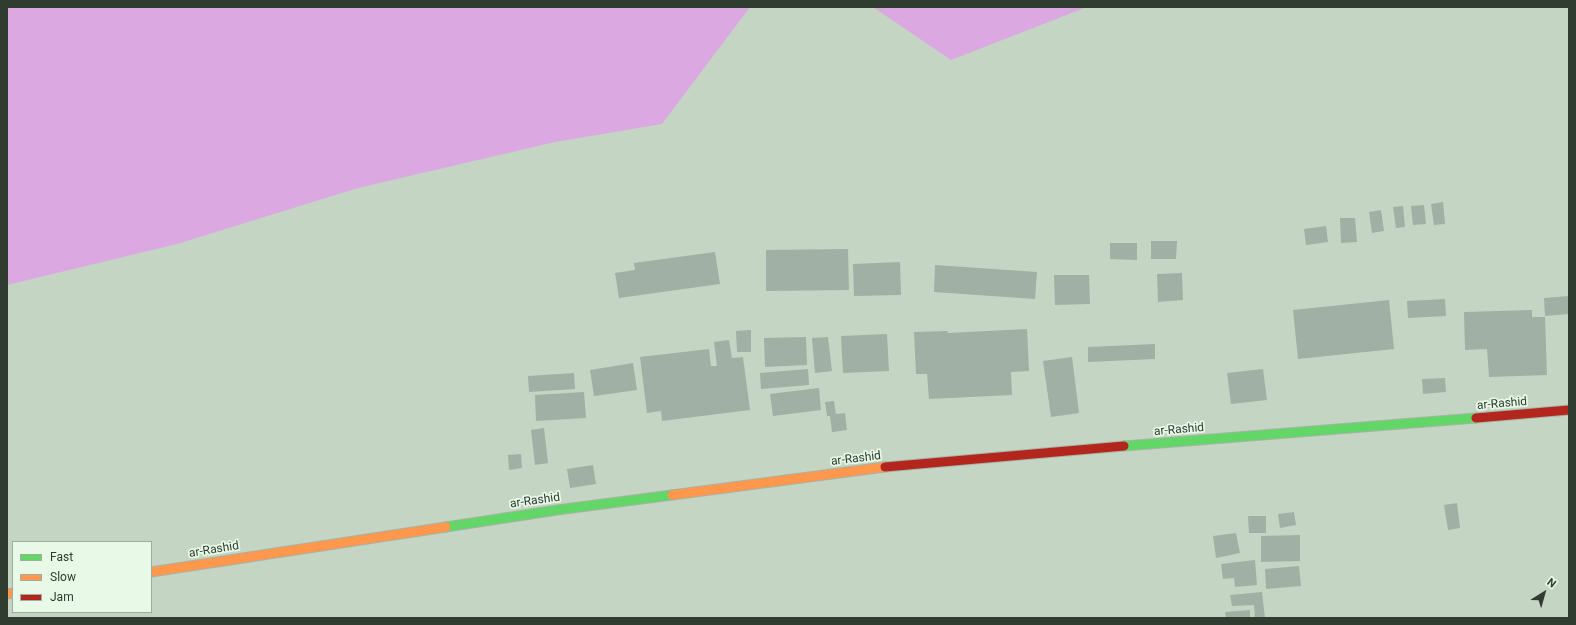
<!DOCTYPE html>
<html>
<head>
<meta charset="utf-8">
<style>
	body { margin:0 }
	#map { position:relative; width:1576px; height:625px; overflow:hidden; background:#c4d5c4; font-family:Roboto,sans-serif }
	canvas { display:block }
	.frame { position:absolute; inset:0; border:8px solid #2f3c2f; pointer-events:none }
	.legend { position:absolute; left:12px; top:541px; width:140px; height:72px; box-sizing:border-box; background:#e8f9e8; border:1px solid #9ead9e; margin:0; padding:5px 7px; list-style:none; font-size:12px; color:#2f3c2f }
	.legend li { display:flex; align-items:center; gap:8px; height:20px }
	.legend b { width:20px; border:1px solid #9ead9e }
	.north { position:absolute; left:1524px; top:573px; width:40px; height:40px; -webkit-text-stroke:3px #e8f9e8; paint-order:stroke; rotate:37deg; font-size:11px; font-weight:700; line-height:16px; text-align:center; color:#2f3c2f }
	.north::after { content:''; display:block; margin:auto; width:14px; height:18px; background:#2f3c2f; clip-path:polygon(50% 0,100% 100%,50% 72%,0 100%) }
</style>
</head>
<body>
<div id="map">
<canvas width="1576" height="625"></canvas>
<div class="frame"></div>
<ul class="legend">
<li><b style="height:5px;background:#63d668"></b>Fast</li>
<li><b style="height:5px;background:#ff974d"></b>Slow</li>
<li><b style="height:5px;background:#b3261e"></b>Jam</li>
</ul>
<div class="north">N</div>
</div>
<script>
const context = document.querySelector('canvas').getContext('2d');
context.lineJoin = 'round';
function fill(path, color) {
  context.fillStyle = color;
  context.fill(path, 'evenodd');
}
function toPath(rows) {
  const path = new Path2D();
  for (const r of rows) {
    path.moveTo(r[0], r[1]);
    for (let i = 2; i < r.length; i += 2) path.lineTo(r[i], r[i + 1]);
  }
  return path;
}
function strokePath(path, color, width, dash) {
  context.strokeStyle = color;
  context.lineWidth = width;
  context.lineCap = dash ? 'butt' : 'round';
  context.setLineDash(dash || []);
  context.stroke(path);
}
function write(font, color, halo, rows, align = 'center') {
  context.font = font + ' Roboto,sans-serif';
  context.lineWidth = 3.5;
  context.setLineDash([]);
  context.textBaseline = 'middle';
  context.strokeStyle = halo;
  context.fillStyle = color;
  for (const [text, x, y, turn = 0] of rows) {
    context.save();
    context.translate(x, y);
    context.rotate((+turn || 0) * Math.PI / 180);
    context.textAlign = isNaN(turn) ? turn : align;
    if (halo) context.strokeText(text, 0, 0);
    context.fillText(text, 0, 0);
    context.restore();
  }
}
fill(toPath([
	[7,7,750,7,662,124,555,142,358,188,177,244,7,285],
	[873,7,1087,7,951,60]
]), '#dca8e1');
fill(toPath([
	[1443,202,1445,224,1434,225,1431,204],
	[1424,205,1426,224,1413,225,1411,206],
	[1403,206,1405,227,1396,228,1393,207],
	[1381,210,1384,231,1372,233,1369,212],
	[1340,218,1355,218,1357,242,1341,243],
	[1326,226,1328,242,1306,245,1304,229],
	[1151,241,1177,241,1176,259,1151,259],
	[1110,243,1137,243,1137,260,1110,259],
	[848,249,849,290,766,291,766,250],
	[715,252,720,284,619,298,615,273,635,270,634,263],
	[900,262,901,295,854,296,853,264],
	[935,265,1037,272,1035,299,934,292],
	[1182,273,1183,300,1158,302,1157,274],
	[1054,275,1089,275,1090,304,1055,305],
	[1569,296,1569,314,1545,316,1544,298],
	[1445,299,1446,316,1408,318,1407,301],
	[1389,300,1394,349,1298,359,1293,310],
	[1532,310,1532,317,1545,317,1547,375,1489,377,1487,349,1465,350,1464,312],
	[1027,329,1029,371,1011,372,1012,395,929,399,927,374,916,374,914,332,947,331,948,333],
	[751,330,751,352,737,352,736,331],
	[887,334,889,371,843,373,841,336],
	[806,337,807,365,765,367,764,338],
	[828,337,832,371,815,373,812,338],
	[729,340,732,358,743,357,750,410,662,421,661,411,647,413,640,357,709,349,711,366,717,366,714,342],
	[1155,344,1155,359,1088,362,1088,347],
	[1072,357,1079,413,1051,417,1043,361],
	[633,363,637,390,594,396,590,370],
	[808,369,809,385,761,389,760,373],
	[1263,369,1267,400,1231,404,1227,373],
	[574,373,575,389,529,392,528,376],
	[1445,378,1446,392,1423,394,1422,379],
	[819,388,821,410,773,416,770,394],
	[584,392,586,418,536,421,535,395],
	[834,401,836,414,845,413,847,430,832,432,830,416,827,416,825,402],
	[544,428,548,463,535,465,531,430],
	[521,454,522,468,509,470,508,455],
	[593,465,596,484,570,488,567,469],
	[1457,503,1460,528,1448,530,1444,505],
	[1294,512,1296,525,1280,528,1278,514],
	[1248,516,1266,516,1266,533,1249,533],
	[1236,533,1240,553,1216,558,1213,536],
	[1300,535,1300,561,1261,562,1261,536],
	[1255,560,1257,585,1235,587,1234,578,1223,579,1221,564],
	[1299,566,1301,586,1266,589,1265,569],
	[1262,592,1265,618,1255,618,1254,605,1232,606,1230,595],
	[1250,610,1250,618,1226,618,1225,612]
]), '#a0b0a4');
const fast = toPath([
	[1124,446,1476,418],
	[446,527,557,510,672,495]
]);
const slow = toPath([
	[672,495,885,467],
	[151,572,446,527],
	[7,594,13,593]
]);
const jam = toPath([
	[1476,418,1569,410],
	[885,467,1124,446]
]);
strokePath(fast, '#a6b3a6', 11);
strokePath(slow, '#a6b3a6', 11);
strokePath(jam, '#a6b3a6', 11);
strokePath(fast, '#63d668', 9);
strokePath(slow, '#ff974d', 9);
strokePath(jam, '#b3261e', 9);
write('12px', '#2f3c2f', '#e8f9e8', [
	["ar-Rashid",1502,404,-5],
	["ar-Rashid",1179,430,-5],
	["ar-Rashid",856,459,-7],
	["ar-Rashid",535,501,-8],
	["ar-Rashid",214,550,-9]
]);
</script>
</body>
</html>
